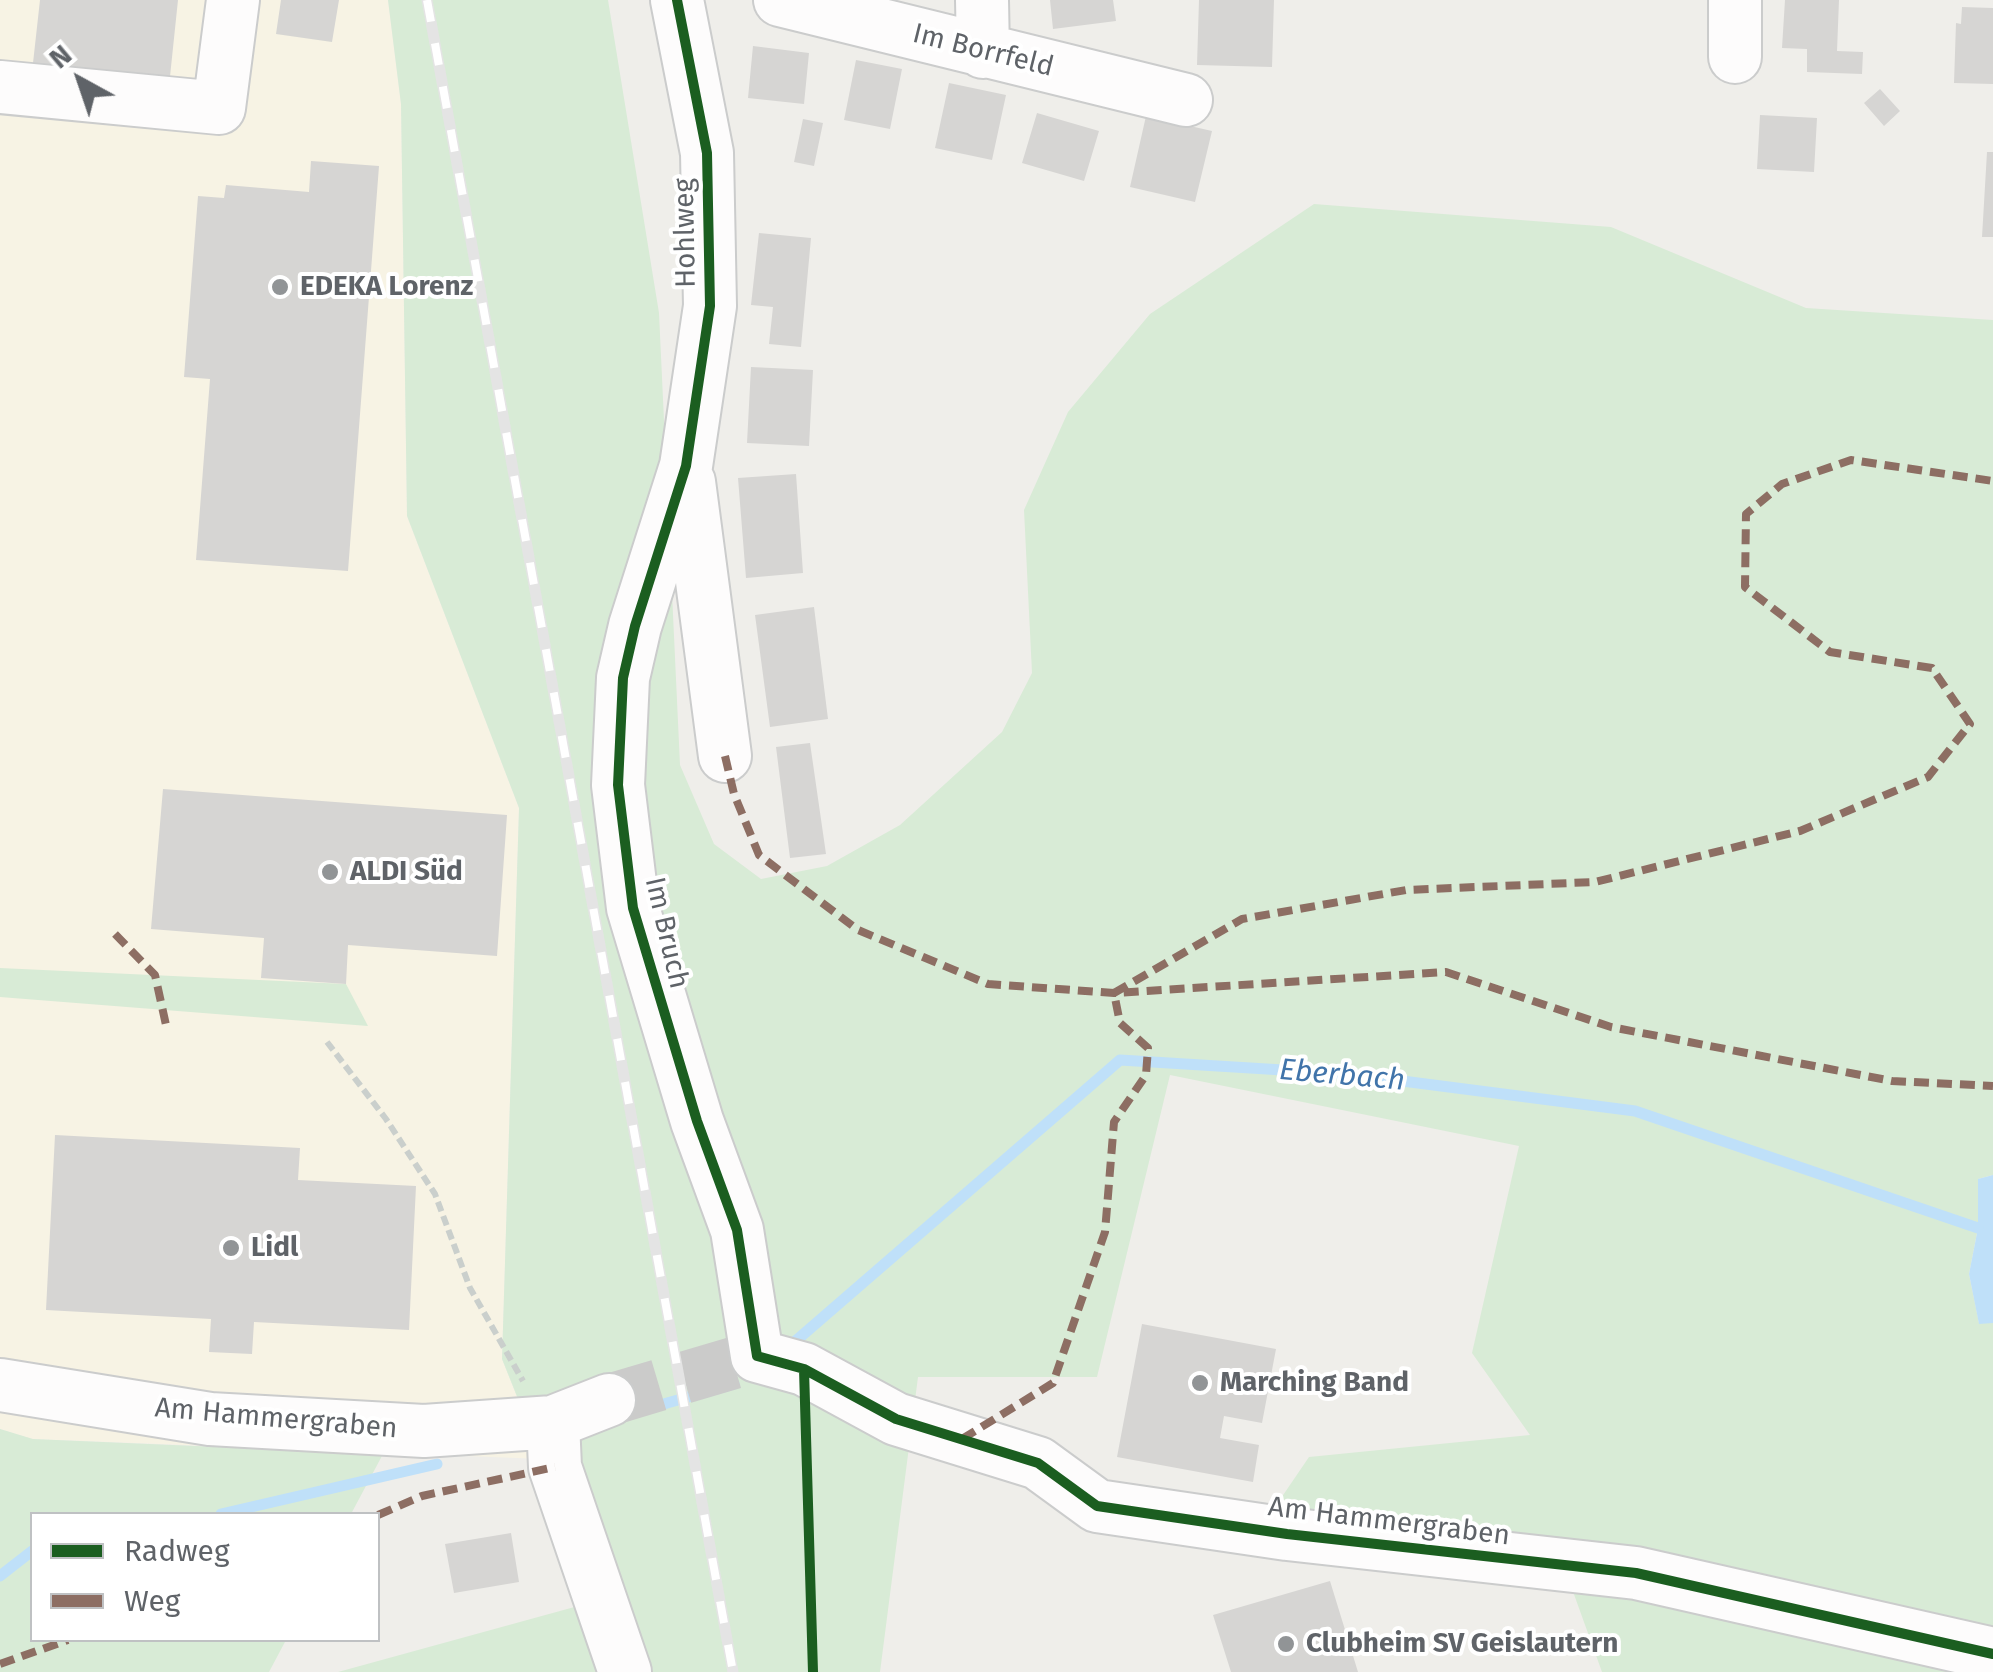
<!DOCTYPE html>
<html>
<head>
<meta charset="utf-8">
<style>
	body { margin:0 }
	#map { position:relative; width:1993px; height:1672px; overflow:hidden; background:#efeeea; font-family:"Fira Sans",sans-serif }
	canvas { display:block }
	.legend { position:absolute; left:30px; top:1512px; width:350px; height:130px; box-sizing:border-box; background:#fff; border:2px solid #bfc1c3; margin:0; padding:12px 18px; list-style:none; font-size:30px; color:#5f6368 }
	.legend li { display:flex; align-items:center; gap:20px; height:50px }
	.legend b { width:50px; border:2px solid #bfc1c3 }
	.north { position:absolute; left:30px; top:30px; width:100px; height:100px; -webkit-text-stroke:8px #fff; paint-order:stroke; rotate:320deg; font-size:28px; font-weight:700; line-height:40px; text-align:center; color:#5f6368 }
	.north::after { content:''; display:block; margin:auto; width:35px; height:45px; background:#5f6368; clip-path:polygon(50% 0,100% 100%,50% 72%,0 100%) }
</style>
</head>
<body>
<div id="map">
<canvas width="1993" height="1672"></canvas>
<ul class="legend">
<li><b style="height:12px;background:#1b5e20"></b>Radweg</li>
<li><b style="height:12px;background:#8d6e63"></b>Weg</li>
</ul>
<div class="north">N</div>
</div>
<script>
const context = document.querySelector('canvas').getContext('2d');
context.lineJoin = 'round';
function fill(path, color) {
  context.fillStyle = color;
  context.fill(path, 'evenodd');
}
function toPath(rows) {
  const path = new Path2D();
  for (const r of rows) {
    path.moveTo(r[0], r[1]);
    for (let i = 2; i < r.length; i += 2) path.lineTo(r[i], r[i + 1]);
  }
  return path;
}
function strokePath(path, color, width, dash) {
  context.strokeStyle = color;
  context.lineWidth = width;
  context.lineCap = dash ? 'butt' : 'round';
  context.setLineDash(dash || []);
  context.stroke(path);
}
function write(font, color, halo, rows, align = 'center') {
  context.font = font + ' "Fira Sans",sans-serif';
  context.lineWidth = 8;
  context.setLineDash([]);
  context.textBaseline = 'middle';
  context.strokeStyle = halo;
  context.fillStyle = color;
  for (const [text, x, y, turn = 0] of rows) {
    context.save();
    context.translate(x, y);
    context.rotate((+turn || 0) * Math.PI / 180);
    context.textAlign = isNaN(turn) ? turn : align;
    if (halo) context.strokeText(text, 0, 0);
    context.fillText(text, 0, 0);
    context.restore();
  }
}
fill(toPath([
	[0,0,388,0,401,104,407,516,519,808,502,1359,542,1459,32,1439,0,1429]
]), '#f7f3e4');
fill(toPath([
	[388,0,608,0,659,313,680,765,714,844,761,879,827,866,900,825,1002,732,1032,673,1024,510,1068,412,1150,314,1314,204,1611,227,1806,308,1993,320,1993,1175,1978,1179,1978,1228,1969,1274,1979,1323,1993,1323,1993,1672,1602,1672,1558,1550,1277,1504,1309,1457,1530,1435,1472,1353,1519,1146,1170,1075,1097,1377,918,1377,880,1672,338,1672,589,1603,542,1459,502,1359,519,808,407,516,401,104],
	[0,968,346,984,368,1026,0,997],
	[0,1429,33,1439,383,1454,351,1514,32,1514,32,1640,286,1640,269,1672,0,1672]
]), '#d8ebd6');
fill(toPath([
	[1993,1175,1993,1323,1979,1324,1969,1274,1978,1228,1978,1179]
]), '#bfe0f9');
strokePath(toPath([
	[791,1345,1120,1060,1348,1074,1635,1111,1978,1228],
	[618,1417,734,1384],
	[221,1514,437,1464],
	[0,1576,32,1551]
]), '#bfe0f9', 11);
fill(toPath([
	[40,0,178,0,169,86,32,72],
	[281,0,339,0,332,42,276,34],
	[1050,0,1113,0,1116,21,1053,29],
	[1199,0,1274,0,1272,67,1197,65],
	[1785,0,1839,0,1837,51,1863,52,1862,74,1807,72,1807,49,1782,48],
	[1962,7,1993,8,1993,84,1954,83,1956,23,1961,24],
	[753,46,809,53,804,104,748,98],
	[856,60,902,69,890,129,844,120],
	[949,83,1006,95,992,160,935,148],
	[1880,89,1900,111,1884,126,1864,103],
	[1037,113,1099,131,1084,181,1022,163],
	[1760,115,1817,118,1814,172,1757,169],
	[1146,116,1212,131,1195,202,1130,187],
	[803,119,823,123,814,166,794,162],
	[1987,152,1993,152,1993,237,1982,237],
	[311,161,379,166,348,571,196,560,210,379,184,377,198,196,224,198,226,185,309,192],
	[759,233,811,238,801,347,769,344,773,307,751,305],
	[751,367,813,370,809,446,747,443],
	[796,474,803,573,746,578,738,478],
	[814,607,828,719,770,727,755,615],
	[810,743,826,854,790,858,776,747],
	[163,789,507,815,497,956,348,945,346,984,261,978,264,938,151,929],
	[55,1135,300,1148,298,1180,416,1186,409,1330,254,1322,252,1354,209,1352,211,1319,46,1310],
	[1142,1324,1276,1349,1262,1423,1224,1416,1220,1438,1259,1445,1253,1482,1117,1457],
	[511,1533,519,1582,454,1593,445,1544],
	[1330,1581,1358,1672,1231,1672,1213,1615]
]), '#d6d5d3');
strokePath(toPath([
	[609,1400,757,1356]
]), '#cbcbca', 52, [52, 26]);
const minor = toPath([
	[677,0,707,153,710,306,686,466,635,626,623,678,618,785,633,908,697,1121,737,1230,757,1356,804,1369,896,1419,1038,1463,1097,1506,1287,1534,1636,1573,1993,1654],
	[780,0,1186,100],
	[982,0,983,52],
	[1735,0,1735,57],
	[0,87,219,108,233,0],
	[689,482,725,756],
	[0,1385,210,1419,424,1431,553,1422],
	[609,1400,553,1422,555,1467,625,1672]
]);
strokePath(minor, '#cbcccc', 56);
strokePath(toPath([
	[327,1042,386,1119,435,1194,470,1288,523,1381]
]), '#cacfcc', 6, [10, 5]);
strokePath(minor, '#fdfcfc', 52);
const rail = toPath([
	[427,0,733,1672]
]);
strokePath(rail, '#e4e4e4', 11);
strokePath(rail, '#fff', 8, [22]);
strokePath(toPath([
	[725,756,734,794,759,855,858,930,988,984,1114,993,1446,972,1611,1027,1892,1081,1993,1086],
	[115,934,155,975,166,1025],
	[962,1439,1053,1383,1105,1232,1114,1122,1146,1075,1148,1048,1120,1023,1114,993,1242,919,1406,890,1595,882,1800,831,1928,777,1970,724,1932,668,1830,652,1745,587,1746,514,1782,484,1851,460,1993,481],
	[378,1515,422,1496,555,1467],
	[0,1664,68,1640]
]), '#8d6e63', 8, [15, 8]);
strokePath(toPath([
	[677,0,707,153,710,306,686,466,635,626,623,678,618,785,633,908,697,1121,737,1230,757,1356,804,1369,896,1419,1038,1463,1097,1506,1287,1534,1636,1573,1993,1654],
	[804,1369,813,1672]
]), '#1b5e20', 10);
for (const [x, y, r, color] of [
	[280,287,10,"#919496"],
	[330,872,10,"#919496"],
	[231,1248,10,"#919496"],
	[1200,1383,10,"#919496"],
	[1286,1644,10,"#919496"]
]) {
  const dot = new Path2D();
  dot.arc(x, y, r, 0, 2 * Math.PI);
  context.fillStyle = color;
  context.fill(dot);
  strokePath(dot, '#fff', 4);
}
write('28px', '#5f6368', '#fff', [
	["Im Borrfeld",983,51,14],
	["Hohlweg",686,233,-91],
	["Im Bruch",666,933,77],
	["Am Hammergraben",276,1419,5],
	["Am Hammergraben",1389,1522,7]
]);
write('bold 28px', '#5f6368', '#fff', [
	["EDEKA Lorenz",300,287],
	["ALDI Süd",350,872],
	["Lidl",251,1248],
	["Marching Band",1220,1383],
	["Clubheim SV Geislautern",1306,1644]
], 'left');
write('italic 30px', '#4174aa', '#fff', [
	["Eberbach",1342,1076,5]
]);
</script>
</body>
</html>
